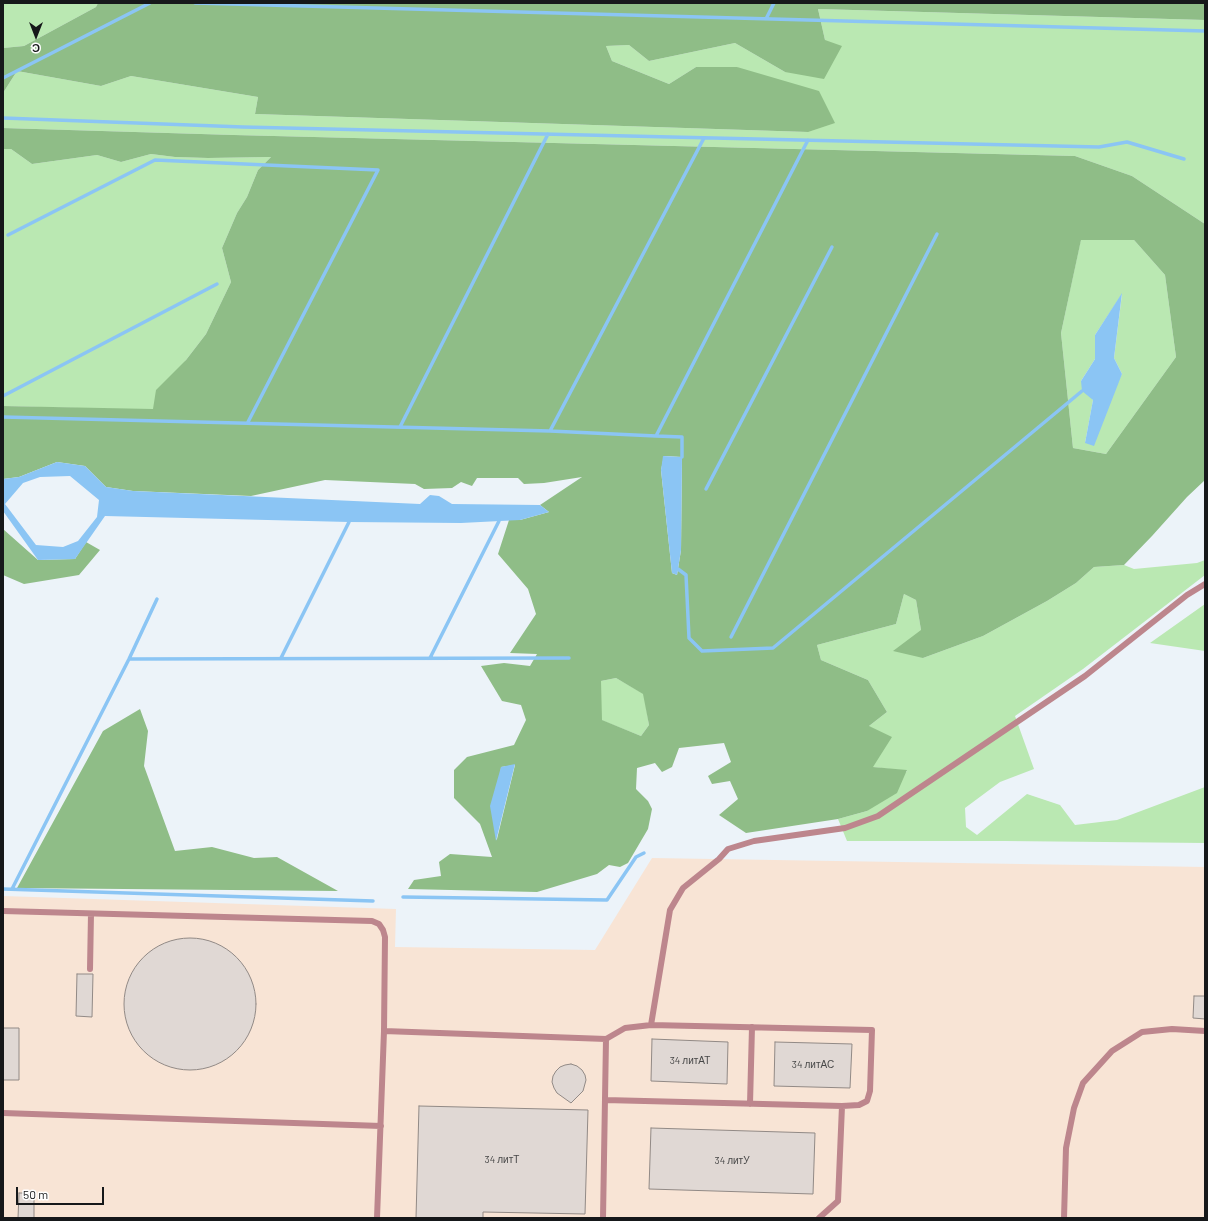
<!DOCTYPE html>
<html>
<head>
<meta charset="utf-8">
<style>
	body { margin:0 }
	#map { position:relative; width:1208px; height:1221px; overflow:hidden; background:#ecf3f9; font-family:Barlow,sans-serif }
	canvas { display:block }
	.frame { position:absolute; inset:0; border:4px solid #16181a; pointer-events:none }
	.north { position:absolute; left:16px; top:16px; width:40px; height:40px; -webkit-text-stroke:3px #fff; paint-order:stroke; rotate:180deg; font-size:11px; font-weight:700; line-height:16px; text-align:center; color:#16181a }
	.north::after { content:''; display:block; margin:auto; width:14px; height:18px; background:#16181a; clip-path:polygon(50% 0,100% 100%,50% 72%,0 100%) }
	.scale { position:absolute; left:16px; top:1187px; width:88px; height:18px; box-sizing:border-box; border:2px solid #16181a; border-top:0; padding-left:5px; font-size:12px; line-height:14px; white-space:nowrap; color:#16181a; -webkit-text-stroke:3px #fff; paint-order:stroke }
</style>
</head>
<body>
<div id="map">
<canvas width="1208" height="1221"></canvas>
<div class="frame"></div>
<div class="north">С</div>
<div class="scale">50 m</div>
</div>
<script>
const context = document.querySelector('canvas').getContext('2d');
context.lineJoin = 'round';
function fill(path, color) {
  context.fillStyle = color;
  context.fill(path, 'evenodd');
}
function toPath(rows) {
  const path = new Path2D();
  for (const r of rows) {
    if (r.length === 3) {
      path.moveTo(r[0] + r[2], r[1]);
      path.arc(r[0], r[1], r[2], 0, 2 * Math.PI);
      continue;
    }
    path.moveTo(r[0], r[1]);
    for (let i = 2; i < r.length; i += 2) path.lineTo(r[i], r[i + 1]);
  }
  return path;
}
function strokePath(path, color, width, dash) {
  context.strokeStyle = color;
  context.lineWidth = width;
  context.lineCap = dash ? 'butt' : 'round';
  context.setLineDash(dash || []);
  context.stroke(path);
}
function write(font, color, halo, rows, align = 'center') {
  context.font = font + ' Barlow,sans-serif';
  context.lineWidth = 3;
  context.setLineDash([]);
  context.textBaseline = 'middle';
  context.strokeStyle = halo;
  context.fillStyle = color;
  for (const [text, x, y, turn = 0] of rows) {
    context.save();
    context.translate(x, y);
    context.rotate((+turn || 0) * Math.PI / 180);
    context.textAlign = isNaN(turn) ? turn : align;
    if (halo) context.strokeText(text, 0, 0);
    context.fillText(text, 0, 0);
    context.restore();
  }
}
fill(toPath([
	[652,858,1205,867,1205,1218,3,1218,3,896,396,909,395,947,595,950]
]), '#f8e4d5');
fill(toPath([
	[3,3,98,3,96,7,24,46,3,48],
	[818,9,1205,20,1205,224,1132,176,1075,156,234,135,3,128,3,93,17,71,101,86,131,76,258,97,255,114,808,132,737,67,696,67,669,84,612,61,606,46,629,45,649,61,735,43,785,72,825,40],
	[3,149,11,149,32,164,97,155,121,162,151,154,175,157,208,158,271,157,258,170,247,197,237,213,222,248,231,282,206,334,186,360,153,410,3,406],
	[1081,239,1134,240,1165,275,1176,357,1106,454,1073,448,1061,333],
	[1122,294,1114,358,1122,374,1085,443,1093,400,1081,381,1095,359,1095,335],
	[1205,560,1205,575,1083,669,1015,716,1034,769,1000,782,965,808,966,827,977,835,1027,794,1060,805,1075,825,1117,820,1205,787,1205,843,1005,841,847,841,838,819,867,811,907,771,873,767,869,726,887,712,868,680,821,660,817,645,896,624,904,594,916,600,921,630,923,658,983,636,1047,601,1076,583,1094,567,1124,565,1134,569,1197,563],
	[1205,604,1205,651,1150,643],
	[616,678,644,694,649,725,641,736,601,720,601,681]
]), '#bae8b2');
fill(toPath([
	[98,3,1205,3,1205,20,818,9,825,40,842,46,824,79,785,72,735,43,649,61,629,45,606,46,612,61,669,84,696,67,737,67,819,91,835,123,808,132,255,114,258,97,131,76,101,86,17,71,3,93,3,48,24,46,96,7],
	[3,128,234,135,1075,156,1132,176,1205,224,1205,480,1187,497,1152,536,1124,565,1094,567,1076,583,1047,601,983,636,923,658,893,651,921,630,916,600,904,594,896,624,817,645,821,660,868,680,887,712,869,726,892,737,873,767,907,770,897,793,867,811,838,819,746,833,719,815,738,799,730,781,712,784,708,776,731,762,724,743,679,748,672,767,662,772,655,763,637,768,636,789,648,801,652,809,648,829,628,863,620,867,609,865,597,874,537,892,408,889,414,880,441,876,439,862,450,854,492,857,480,824,454,798,454,770,467,757,514,745,526,720,521,705,502,701,481,666,504,663,530,666,537,654,510,653,536,614,528,589,498,554,509,520,520,520,549,512,540,505,582,477,544,483,524,484,518,478,477,478,472,486,461,482,452,488,424,489,415,484,325,480,251,496,133,491,106,487,85,466,57,462,19,477,3,479,3,406,153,409,156,390,186,360,206,334,231,282,222,248,237,213,247,197,258,170,271,157,208,158,175,157,151,154,121,162,97,155,32,164,11,149,3,149],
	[1081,240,1134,240,1165,275,1176,357,1106,454,1073,448,1061,333],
	[664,456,682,457,681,550,677,575,672,573,661,470],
	[616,678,643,694,649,725,641,736,602,720,601,681],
	[515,765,497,839,496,840,501,767],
	[3,529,38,560,75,559,86,542,100,550,79,575,24,584,3,575],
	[140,709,148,731,144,766,175,851,212,847,254,858,277,857,338,891,17,888,103,731]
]), '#8fbd87');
fill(toPath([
	[1122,293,1114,358,1122,374,1094,446,1085,443,1093,400,1082,391,1081,381,1095,359,1095,335],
	[663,456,682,457,681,550,677,575,672,573,661,470],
	[57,462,85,466,106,487,133,491,420,504,430,495,439,496,452,504,540,505,549,512,520,520,461,523,349,522,105,516,75,559,38,560,3,511,3,479,19,477],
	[70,476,99,500,97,517,78,541,63,547,36,545,5,504,23,483,40,477],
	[515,764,496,841,490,806,501,767]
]), '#8bc5f4');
strokePath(toPath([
	[195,3,1205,31],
	[766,19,774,3],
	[3,78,150,3],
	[3,118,243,127,1099,147,1127,142,1184,159],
	[8,235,155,160,378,170,248,422],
	[3,396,217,284],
	[3,417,550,431,656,436,682,437,682,457],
	[400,427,548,134],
	[550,431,704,138],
	[656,436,808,140],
	[706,489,832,247],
	[678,569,686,575,689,638,702,651,773,648,1082,391],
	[731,637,937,234],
	[281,658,349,522],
	[430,658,499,521],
	[129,659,569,658],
	[3,889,373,901],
	[12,889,129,659,157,599],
	[403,897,607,900,636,857,644,853]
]), '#8bc5f4', 3.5);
const building = toPath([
	[190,1004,66],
	[77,974,93,974,92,1017,76,1016,77,974],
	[1194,996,1205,996,1205,1019,1193,1018,1194,996],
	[3,1028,19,1028,19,1080,3,1080,3,1028],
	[652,1039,728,1042,727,1084,651,1081,652,1039],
	[775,1042,852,1044,850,1088,774,1086,775,1042],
	[571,1064,577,1066,582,1070,585,1075,586,1080,583,1091,571,1103,557,1093,554,1088,552,1082,553,1076,556,1071,560,1067,565,1065,571,1064],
	[419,1106,588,1110,585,1214,483,1212,483,1218,416,1218,419,1106],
	[651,1128,815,1133,813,1194,649,1189,651,1128],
	[19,1193,34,1193,34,1218,18,1218,19,1193]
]);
fill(building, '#e0d8d4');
strokePath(building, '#928a86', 1);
strokePath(toPath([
	[3,911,372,921,379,924,383,930,385,937,384,1031,377,1218],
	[90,969,91,914],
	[651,1025,670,910,683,888,719,859,728,849,754,841,845,828,878,816,1085,676,1187,595,1205,584],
	[384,1031,606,1039,625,1028,651,1025,872,1030,870,1091,867,1101,859,1105,842,1106],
	[605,1100,842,1106,838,1201,819,1218],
	[750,1104,752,1027],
	[3,1113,381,1126],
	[603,1218,606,1039],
	[1064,1218,1066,1148,1074,1108,1083,1083,1112,1051,1142,1032,1172,1029,1205,1031]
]), '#bd868d', 6);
write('10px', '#484848', null, [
	["34 литАТ",690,1061],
	["34 литАС",813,1065],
	["34 литТ",502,1160],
	["34 литУ",732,1161]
]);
</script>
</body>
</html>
